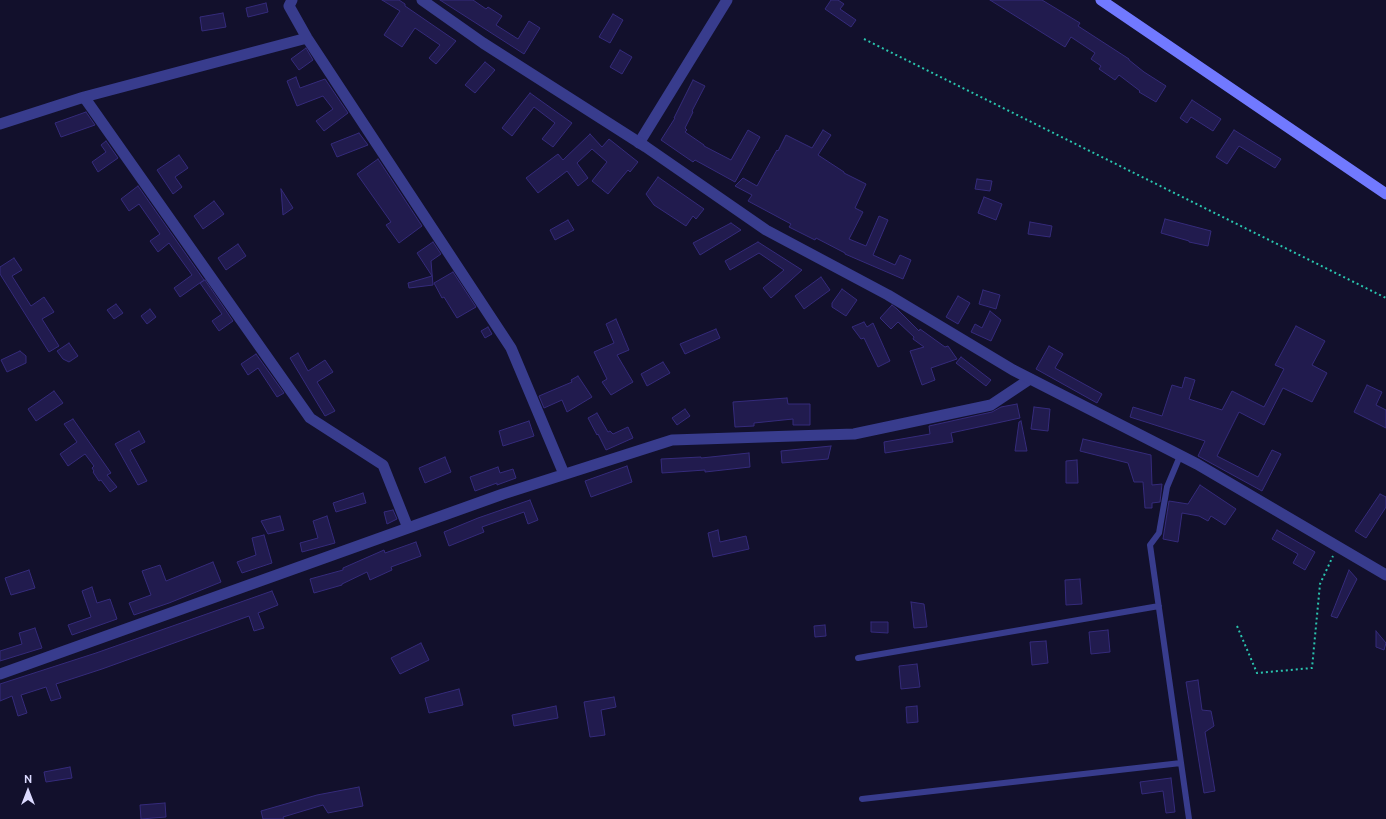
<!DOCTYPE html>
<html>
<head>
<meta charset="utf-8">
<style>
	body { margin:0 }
	#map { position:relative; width:1386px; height:819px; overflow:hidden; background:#12102c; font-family:Ubuntu,sans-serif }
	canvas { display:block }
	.north { position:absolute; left:8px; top:771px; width:40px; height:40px; -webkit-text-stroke:3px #12102c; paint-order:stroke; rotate:0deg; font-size:11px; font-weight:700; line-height:16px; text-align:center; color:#dcdaff }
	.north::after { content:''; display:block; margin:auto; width:14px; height:18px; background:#dcdaff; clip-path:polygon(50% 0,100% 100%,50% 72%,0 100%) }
</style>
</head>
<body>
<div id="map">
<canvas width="1386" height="819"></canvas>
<div class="north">N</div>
</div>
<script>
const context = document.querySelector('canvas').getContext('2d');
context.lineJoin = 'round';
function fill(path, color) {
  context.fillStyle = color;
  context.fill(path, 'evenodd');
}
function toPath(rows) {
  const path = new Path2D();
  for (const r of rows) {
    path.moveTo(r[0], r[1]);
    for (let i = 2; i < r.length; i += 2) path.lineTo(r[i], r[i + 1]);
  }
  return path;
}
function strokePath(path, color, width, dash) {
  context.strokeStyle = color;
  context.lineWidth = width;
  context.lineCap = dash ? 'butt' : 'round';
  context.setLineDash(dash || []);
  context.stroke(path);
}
const building = toPath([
	[382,0,399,0,405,4,405,6,456,41,436,64,429,58,440,45,415,28,402,47,384,35,400,11,382,0],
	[440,0,473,0,486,9,488,7,502,16,496,25,518,39,529,21,540,28,524,54,440,0],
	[831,0,838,0,844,4,840,9,856,20,851,27,825,9,831,0],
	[990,0,1042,0,1080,23,1078,26,1129,59,1129,60,1144,72,1166,86,1156,102,1139,92,1140,91,1119,75,1115,80,1099,69,1101,66,1091,59,1095,53,1071,37,1065,47,990,0],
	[266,3,268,12,248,17,246,8,266,3],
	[223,13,226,27,202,31,200,17,223,13],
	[613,14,623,20,610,43,599,37,613,14],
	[306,48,313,60,299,70,291,59,306,48],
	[620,50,632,57,622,74,610,67,620,50],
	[485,62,495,70,475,93,465,85,485,62],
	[296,77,300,88,325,79,348,113,324,131,316,121,333,109,323,96,297,106,287,81,296,77],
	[693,80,705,86,692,111,693,112,685,128,687,130,685,132,704,145,704,146,731,160,748,130,760,137,735,182,695,160,693,162,661,140,675,118,674,118,693,80],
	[530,93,572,123,553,147,542,139,555,123,534,107,512,136,502,128,530,93],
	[1192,100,1221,119,1213,131,1191,117,1187,123,1180,118,1192,100],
	[86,112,95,125,61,137,55,123,86,112],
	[823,130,831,135,818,155,844,172,844,173,866,184,855,208,863,212,849,239,866,246,879,216,888,220,873,255,895,265,900,255,911,260,903,279,845,254,845,253,816,238,815,240,789,227,791,224,748,201,752,195,735,186,743,178,757,186,777,150,778,151,786,135,812,148,823,130],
	[1234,130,1281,159,1275,168,1239,146,1227,164,1216,157,1234,130],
	[359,133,368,145,337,157,331,144,359,133],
	[590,134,602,147,609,139,638,162,630,172,628,170,608,194,592,181,607,162,592,149,577,163,588,178,578,186,567,171,538,193,526,178,558,154,563,160,590,134],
	[106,141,118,158,98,172,92,162,106,152,101,145,106,141],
	[179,155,188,168,175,177,182,187,173,194,157,170,179,155],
	[378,159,422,226,399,243,386,225,391,222,357,174,378,159],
	[658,177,704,209,696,219,693,216,686,226,654,205,646,194,658,177],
	[977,179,992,181,990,191,975,189,977,179],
	[138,186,204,280,180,297,174,288,192,275,169,243,158,252,150,241,160,234,139,204,129,211,121,199,138,186],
	[281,189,293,208,283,215,281,189],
	[984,197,1002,204,996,220,978,213,984,197],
	[214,201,224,214,203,229,194,216,214,201],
	[1165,219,1211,231,1208,246,1189,242,1189,241,1161,233,1165,219],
	[568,220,574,230,555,240,550,230,568,220],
	[1030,222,1052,226,1050,237,1028,234,1030,222],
	[731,223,741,230,700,255,693,243,731,223],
	[433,242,441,254,431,261,433,285,409,288,408,283,432,276,417,253,433,242],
	[758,242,802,270,771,298,763,288,784,270,759,253,730,270,725,261,758,242],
	[238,244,246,256,226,270,218,258,238,244],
	[14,258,22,270,12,276,31,306,44,297,54,312,42,319,59,346,49,352,0,274,0,267,14,258],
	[453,272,476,307,457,318,444,297,442,298,434,283,453,272],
	[821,277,830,290,804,309,795,296,821,277],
	[205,280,233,321,219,331,212,321,222,314,200,283,205,280],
	[842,289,857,300,846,316,832,307,832,303,842,289],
	[983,290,1000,295,996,309,979,304,983,290],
	[958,296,970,303,958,324,946,317,958,296],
	[116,304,123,313,114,319,107,310,116,304],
	[892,305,897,309,919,331,920,329,945,347,948,346,957,359,931,368,935,380,922,385,910,351,924,347,913,339,914,337,898,322,891,329,880,318,892,305],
	[150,309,156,317,147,324,141,316,150,309],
	[990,311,1001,320,991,341,971,332,975,324,982,328,990,311],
	[616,319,629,350,617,355,633,382,611,395,602,382,607,379,594,352,614,343,606,324,616,319],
	[864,322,867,327,873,323,890,361,878,367,864,338,861,339,852,327,864,322],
	[1296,326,1325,341,1312,365,1327,373,1312,402,1283,388,1264,425,1239,412,1217,456,1258,477,1272,450,1281,454,1262,491,1198,456,1205,441,1130,417,1133,407,1162,416,1172,385,1182,388,1185,377,1195,380,1189,399,1222,410,1232,391,1264,407,1284,369,1275,365,1296,326],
	[488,327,492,334,485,338,481,331,488,327],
	[716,329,720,338,685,354,680,344,716,329],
	[69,343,78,356,69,362,63,359,57,351,69,343],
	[1049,346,1063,354,1055,368,1102,394,1097,403,1036,369,1049,346],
	[20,351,26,356,26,363,7,372,1,360,20,351],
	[298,353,308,371,325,360,333,372,317,382,335,411,325,416,290,358,298,353],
	[256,354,284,393,277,397,258,368,248,375,241,364,256,354],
	[961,357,991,380,986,386,956,363,961,357],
	[663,362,670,373,647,386,641,374,663,362],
	[578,376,592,397,567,412,562,400,544,408,539,396,572,382,571,380,578,376],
	[1367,385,1382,392,1376,405,1386,410,1386,428,1354,412,1367,385],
	[54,391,63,403,36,421,28,409,54,391],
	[787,398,788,404,810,404,810,425,793,425,793,419,754,423,754,426,735,427,733,402,787,398],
	[1017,404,1020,418,951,433,953,442,885,453,884,442,930,434,929,426,992,412,1001,407,1017,404],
	[1034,407,1050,409,1048,431,1031,429,1034,407],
	[685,409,690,416,677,425,672,418,685,409],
	[597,413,608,432,610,431,613,434,628,427,633,438,606,450,598,434,597,435,588,418,597,413],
	[73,419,111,473,107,475,117,487,110,492,101,480,99,481,93,472,94,471,92,468,94,466,85,454,68,466,60,454,77,442,64,424,73,419],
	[529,421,534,436,503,446,499,431,529,421],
	[1021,421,1027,451,1015,451,1019,422,1021,421],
	[139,431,145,442,130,450,147,481,138,485,115,444,139,431],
	[1083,439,1151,455,1152,485,1162,484,1160,502,1152,503,1152,508,1145,508,1143,482,1134,482,1128,463,1080,451,1083,439],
	[831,446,828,459,782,463,781,451,831,446],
	[749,453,750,467,705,472,705,470,662,473,661,459,701,457,701,458,749,453],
	[445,457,451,472,425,483,419,468,445,457],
	[1077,460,1078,483,1066,483,1066,461,1077,460],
	[627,466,632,482,591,497,585,481,627,466],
	[498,467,500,473,513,469,516,478,497,485,497,483,475,491,470,477,498,467],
	[1200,485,1236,509,1225,525,1211,516,1208,521,1199,516,1182,513,1178,542,1163,539,1169,501,1188,504,1200,485],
	[363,493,366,503,336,512,333,503,363,493],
	[1380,494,1386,497,1386,507,1366,538,1355,531,1380,494],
	[530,500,538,520,528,524,524,512,482,527,484,532,449,546,444,532,478,518,530,500],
	[393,510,397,519,387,524,384,512,393,510],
	[280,516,284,530,268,534,261,521,280,516],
	[327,516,335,543,302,552,300,543,318,538,313,521,327,516],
	[718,530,720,542,746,536,749,549,713,557,708,533,718,530],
	[1277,530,1315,552,1305,570,1293,563,1298,554,1272,539,1277,530],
	[264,535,272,563,242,573,237,562,256,555,252,538,264,535],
	[416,542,421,556,391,567,392,570,370,580,367,572,342,584,342,585,314,593,310,579,343,570,343,568,384,550,385,553,416,542],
	[213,562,221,582,169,603,134,615,129,603,151,595,142,571,160,565,166,581,213,562],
	[29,570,35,588,11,595,5,578,29,570],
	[1349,570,1357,579,1337,618,1331,616,1349,570],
	[1080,579,1082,604,1066,605,1065,580,1080,579],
	[92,587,97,603,110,599,117,619,72,635,68,625,91,617,82,591,92,587],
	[272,591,278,605,258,613,264,628,254,631,249,616,102,669,56,684,61,698,51,701,46,687,21,695,27,713,18,716,12,696,0,701,0,684,96,653,272,591],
	[911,602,924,604,927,627,914,628,911,602],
	[871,622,888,622,888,633,871,632,871,622],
	[825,625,826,636,815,637,814,626,825,625],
	[35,628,42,648,0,661,0,651,22,644,19,633,35,628],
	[1108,630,1110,652,1091,654,1089,632,1108,630],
	[1376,631,1386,643,1384,650,1376,647,1376,631],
	[1046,641,1048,663,1032,665,1030,642,1046,641],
	[421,643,429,660,400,674,391,658,421,643],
	[917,664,920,687,901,689,899,666,917,664],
	[1198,680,1202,710,1211,711,1214,726,1205,732,1215,791,1204,793,1186,682,1198,680],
	[459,689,463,705,429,713,425,698,459,689],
	[614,697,616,707,601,710,605,735,590,737,584,702,614,697],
	[556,706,558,718,514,726,512,715,556,706],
	[917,706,918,722,907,723,906,707,917,706],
	[70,767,72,778,46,782,44,772,70,767],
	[1171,778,1175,812,1166,813,1163,791,1142,794,1140,782,1171,778],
	[359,787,363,806,328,813,323,805,283,817,284,819,263,819,261,811,317,795,359,787],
	[165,803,166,817,141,819,140,805,165,803]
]);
fill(building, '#211b4e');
strokePath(building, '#352b7b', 1);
strokePath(toPath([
	[864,39,1386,298],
	[1237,626,1257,673,1312,668,1320,584,1333,556]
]), '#2ac4ae', 2, [2, 3]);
strokePath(toPath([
	[1180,456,1167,487,1159,533,1150,545,1189,819],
	[858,658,1159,606],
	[862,799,1181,763]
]), '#383c8d', 6);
strokePath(toPath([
	[292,0,289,6,307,38,511,348,564,474],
	[84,97,310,418,383,465,408,528],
	[0,124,84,97,307,38],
	[639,143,727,0],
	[0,674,503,494,672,440,854,434,991,405,1030,379]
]), '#383c8d', 11);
strokePath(toPath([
	[422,0,483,43,646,147,766,230,888,295,1013,370,1197,464,1386,575]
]), '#383c8d', 11);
strokePath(toPath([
	[1101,0,1386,194]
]), '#7179ff', 11);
</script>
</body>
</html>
